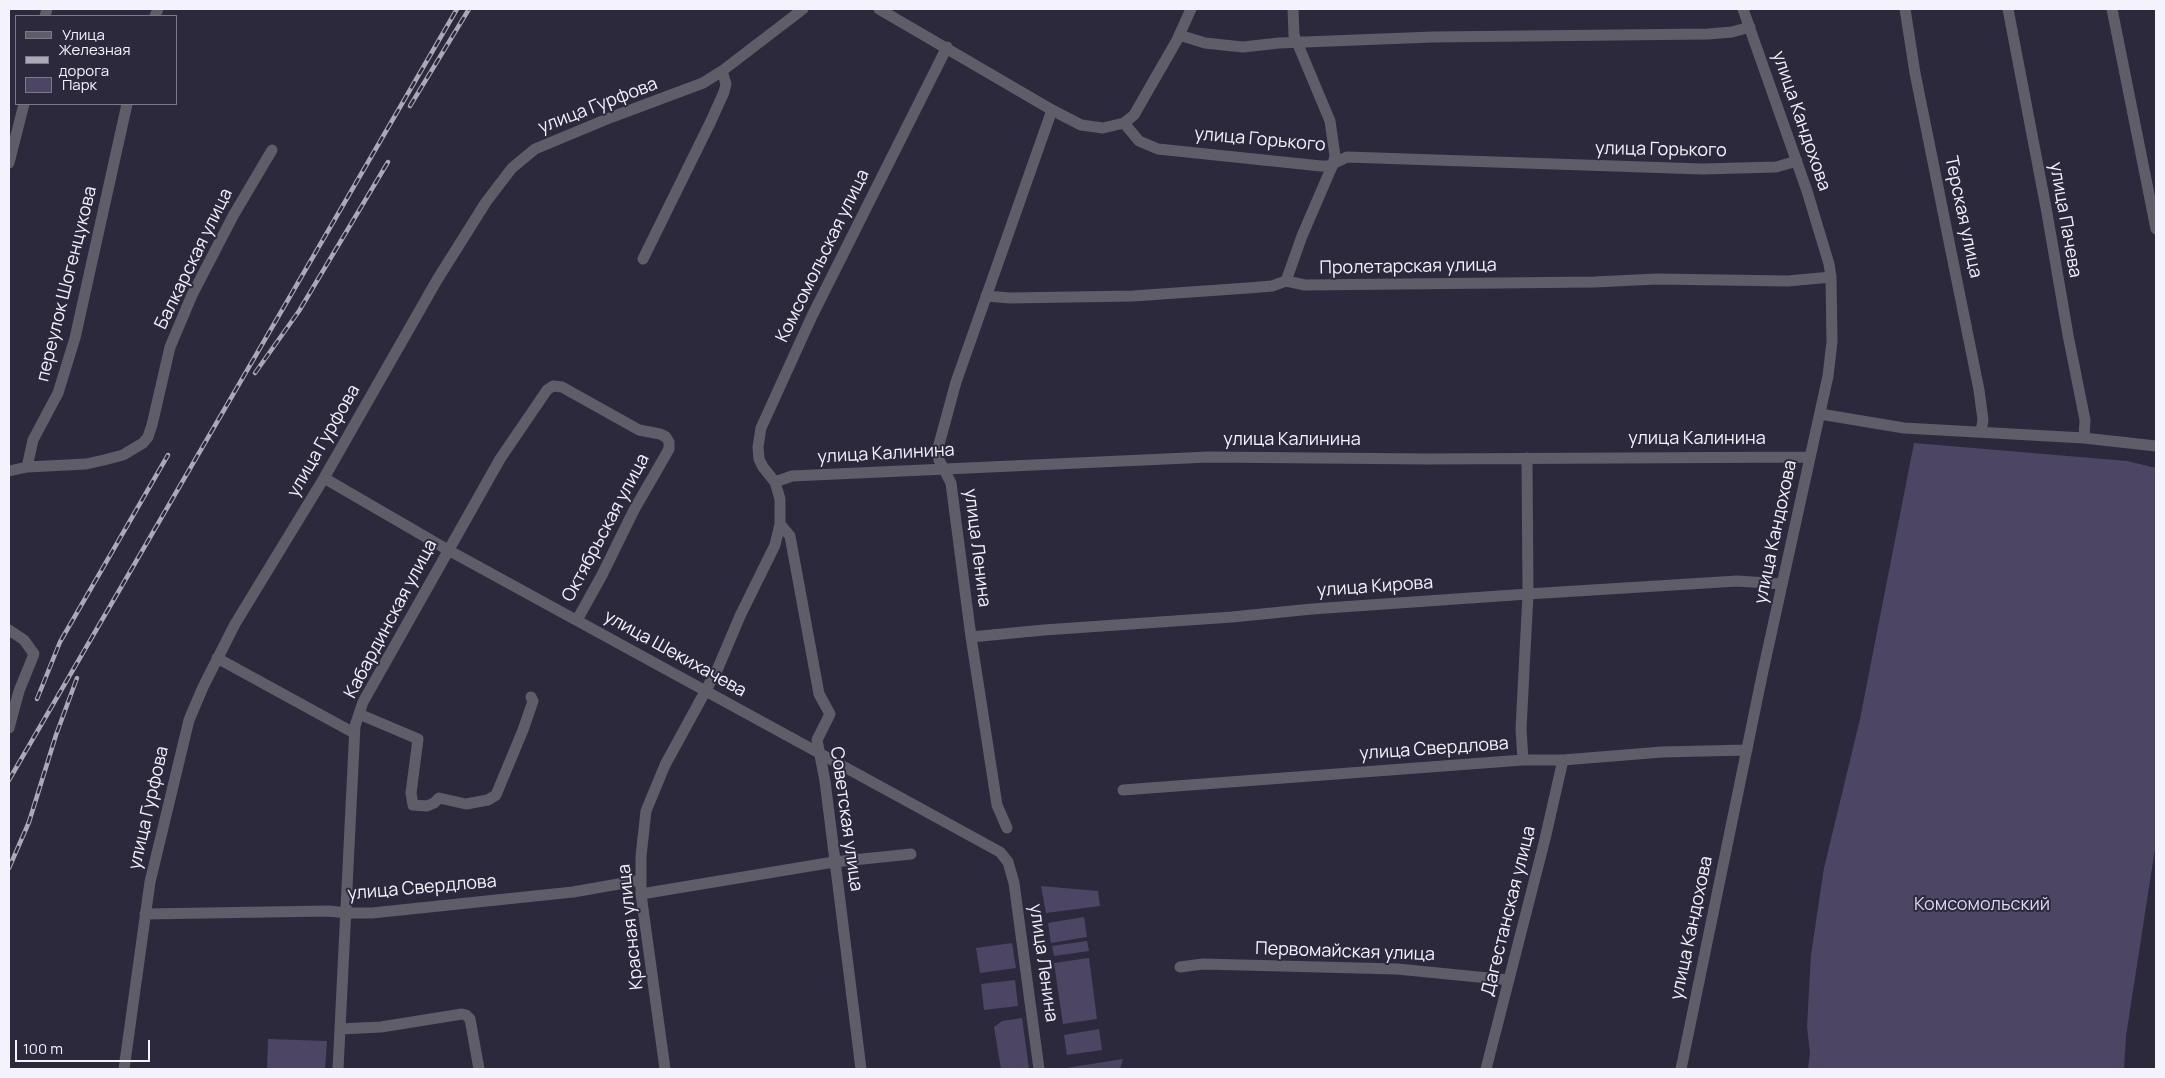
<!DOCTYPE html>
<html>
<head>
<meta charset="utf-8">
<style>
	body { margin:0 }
	#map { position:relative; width:2165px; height:1078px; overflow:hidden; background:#2d293d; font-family:Manrope,sans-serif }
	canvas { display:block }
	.frame { position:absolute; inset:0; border:10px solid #f3f2fd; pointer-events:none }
	.legend { position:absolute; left:15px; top:15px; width:162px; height:90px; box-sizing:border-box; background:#2d293d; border:1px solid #7c798a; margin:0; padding:6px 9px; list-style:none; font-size:15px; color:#f3f2fd }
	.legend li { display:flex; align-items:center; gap:10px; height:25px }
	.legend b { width:25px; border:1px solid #7c798a }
	.scale { position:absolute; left:15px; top:1040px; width:135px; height:22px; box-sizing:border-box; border:2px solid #f3f2fd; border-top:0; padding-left:6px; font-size:15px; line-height:18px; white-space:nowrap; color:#f3f2fd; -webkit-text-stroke:4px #2d293d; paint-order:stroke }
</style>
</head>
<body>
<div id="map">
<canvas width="2165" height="1078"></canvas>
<div class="frame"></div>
<ul class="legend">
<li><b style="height:6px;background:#5f5d68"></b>Улица</li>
<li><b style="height:6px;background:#aba9b7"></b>Железная дорога</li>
<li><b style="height:14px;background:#4c4664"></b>Парк</li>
</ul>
<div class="scale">100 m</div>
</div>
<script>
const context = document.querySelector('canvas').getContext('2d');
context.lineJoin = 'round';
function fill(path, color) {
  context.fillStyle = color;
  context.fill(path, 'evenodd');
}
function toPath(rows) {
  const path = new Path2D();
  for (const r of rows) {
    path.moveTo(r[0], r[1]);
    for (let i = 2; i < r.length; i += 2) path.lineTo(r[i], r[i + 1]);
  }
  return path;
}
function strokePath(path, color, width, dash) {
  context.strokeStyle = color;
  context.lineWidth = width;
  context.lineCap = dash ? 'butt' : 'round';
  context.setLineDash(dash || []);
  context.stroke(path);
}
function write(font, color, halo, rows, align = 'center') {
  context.font = font + ' Manrope,sans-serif';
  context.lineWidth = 4;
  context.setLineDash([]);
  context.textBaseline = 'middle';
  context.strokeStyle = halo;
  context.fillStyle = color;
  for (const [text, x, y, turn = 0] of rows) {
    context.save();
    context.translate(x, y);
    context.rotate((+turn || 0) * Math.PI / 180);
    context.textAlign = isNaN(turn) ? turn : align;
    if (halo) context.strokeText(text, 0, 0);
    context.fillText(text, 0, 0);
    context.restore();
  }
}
fill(toPath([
	[1914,443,2127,461,2156,468,2156,842,2126,1036,2124,1069,1808,1069,1810,1053,1807,1027,1811,955,1824,868,1860,719],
	[1041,886,1098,891,1100,906,1046,913],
	[1084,917,1087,937,1051,943,1048,923],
	[1087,941,1089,951,1054,956,1052,946],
	[1012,943,1016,968,980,973,976,948],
	[1089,958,1097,1019,1063,1024,1054,963],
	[1015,980,1018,1006,984,1010,981,984],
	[1022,1018,1029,1069,1001,1069,994,1027,1002,1021],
	[1099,1029,1102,1050,1067,1055,1064,1035],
	[268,1039,327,1041,325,1069,267,1069],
	[1123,1059,1120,1069,1066,1069,1066,1068]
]), '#4c4664');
strokePath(toPath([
	[879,9,1052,110,1081,125,1103,128,1124,123,1134,115,1177,40,1191,9],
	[1905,9,1915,73,1979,390,1983,420,1981,432],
	[2008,9,2047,213,2068,335,2085,420,2084,438],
	[2112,9,2156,229],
	[45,16,47,9],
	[155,16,158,9],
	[1179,35,1205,43,1243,47,1279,43,1433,37,1708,34,1732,32,1750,27],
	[1124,123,1139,141,1158,149,1321,166,1328,166,1347,157,1702,169,1776,167,1797,161],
	[9,163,24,104],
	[643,259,711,121,724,92,726,84,722,71],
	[1286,281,1302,236,1333,164,1335,156,1330,121,1294,35,1293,9],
	[986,296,1010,298,1133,296,1248,288,1272,286,1286,281,1305,285,1594,282,1657,279,1788,281,1831,277],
	[1820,414,1904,428,2084,438,2156,446],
	[27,467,33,440,58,393,75,338,127,104],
	[9,471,27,467,86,464,104,460,123,455,143,443,148,437,152,425,170,347,192,295,233,216,272,150],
	[324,478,448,550,1000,852,1008,862,1014,883,1039,1069],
	[775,482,792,476,1209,457,1427,459,1810,457],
	[780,524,790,536,819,694,830,714,817,740,825,781,861,1069],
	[9,630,24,640,34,654,19,691,9,728],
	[971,637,1044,630,1232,617,1312,609,1528,594,1737,581,1782,584],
	[217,658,354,733],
	[359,714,418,739,411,793,413,805,427,806,434,803,439,798,466,804,488,800,496,795,523,730,533,701,531,697],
	[1523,760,1521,729,1528,594,1527,458],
	[1123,790,1523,760,1563,760,1662,752,1747,750],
	[1007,828,997,805,971,637,951,483,939,460,938,448,956,382,1052,110],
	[641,894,834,862,911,854],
	[145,914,329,911,346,913,372,913,573,892,641,880],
	[1180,967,1203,964,1397,969,1509,980],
	[340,1029,381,1027,462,1014,466,1015,470,1019,479,1069],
	[124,1069,150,882,189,720,203,687,235,624,324,478,437,280,486,202,512,168,535,149,612,117,703,83,722,71,803,9],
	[338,1069,355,726,363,702,500,459,547,390,553,386,562,387,639,430,660,434,666,437,669,442,669,449,634,510,602,575,577,620],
	[665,1069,641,894,641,856,646,811,665,765,718,668,740,616,775,545,780,524,780,499,775,482,763,467,759,459,758,447,761,428,812,316,947,47],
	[1486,1069,1545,839,1563,760],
	[1681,1069,1763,671,1828,376,1832,342,1831,277,1829,264,1807,191,1743,9]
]), '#5f5d68', 11);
const rail = toPath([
	[410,106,469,9],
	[255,373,299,311,388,162],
	[37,699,60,642,168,455],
	[9,780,457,9],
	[9,868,29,822,56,735,77,678]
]);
strokePath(rail, '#aba9b7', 4.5);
strokePath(rail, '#2d293d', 2.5, [8]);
write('18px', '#f3f2fd', '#2d293d', [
	["улица Гурфова",598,106,-21],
	["улица Кандохова",1801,121,71],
	["улица Горького",1260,140,5],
	["улица Горького",1661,150,1],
	["Терская улица",1963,217,78],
	["улица Пачева",2065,220,80],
	["Комсомольская улица",823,256,-64],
	["Балкарская улица",194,259,-64],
	["Пролетарская улица",1408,267,-1],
	["переулок Шогенцукова",67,284,-76],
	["улица Калинина",1697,439],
	["улица Калинина",1292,440],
	["улица Гурфова",324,441,-60],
	["улица Калинина",886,454,-3],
	["Октябрьская улица",606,528,-62],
	["улица Кандохова",1776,532,-78],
	["улица Ленина",977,548,83],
	["улица Кирова",1375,587,-4],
	["Кабардинская улица",391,619,-62],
	["улица Шекихачева",675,654,29],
	["улица Свердлова",1434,749,-4],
	["улица Гурфова",149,808,-77],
	["Советская улица",846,819,82],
	["улица Свердлова",422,888,-5],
	["Дагестанская улица",1509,911,-76],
	["Красная улица",631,927,-96],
	["улица Кандохова",1692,928,-78],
	["Первомайская улица",1345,952,2],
	["улица Ленина",1043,963,82]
]);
write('18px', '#ddd8f5', '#2d293d', [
	["Комсомольский",1982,905]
]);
</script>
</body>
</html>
